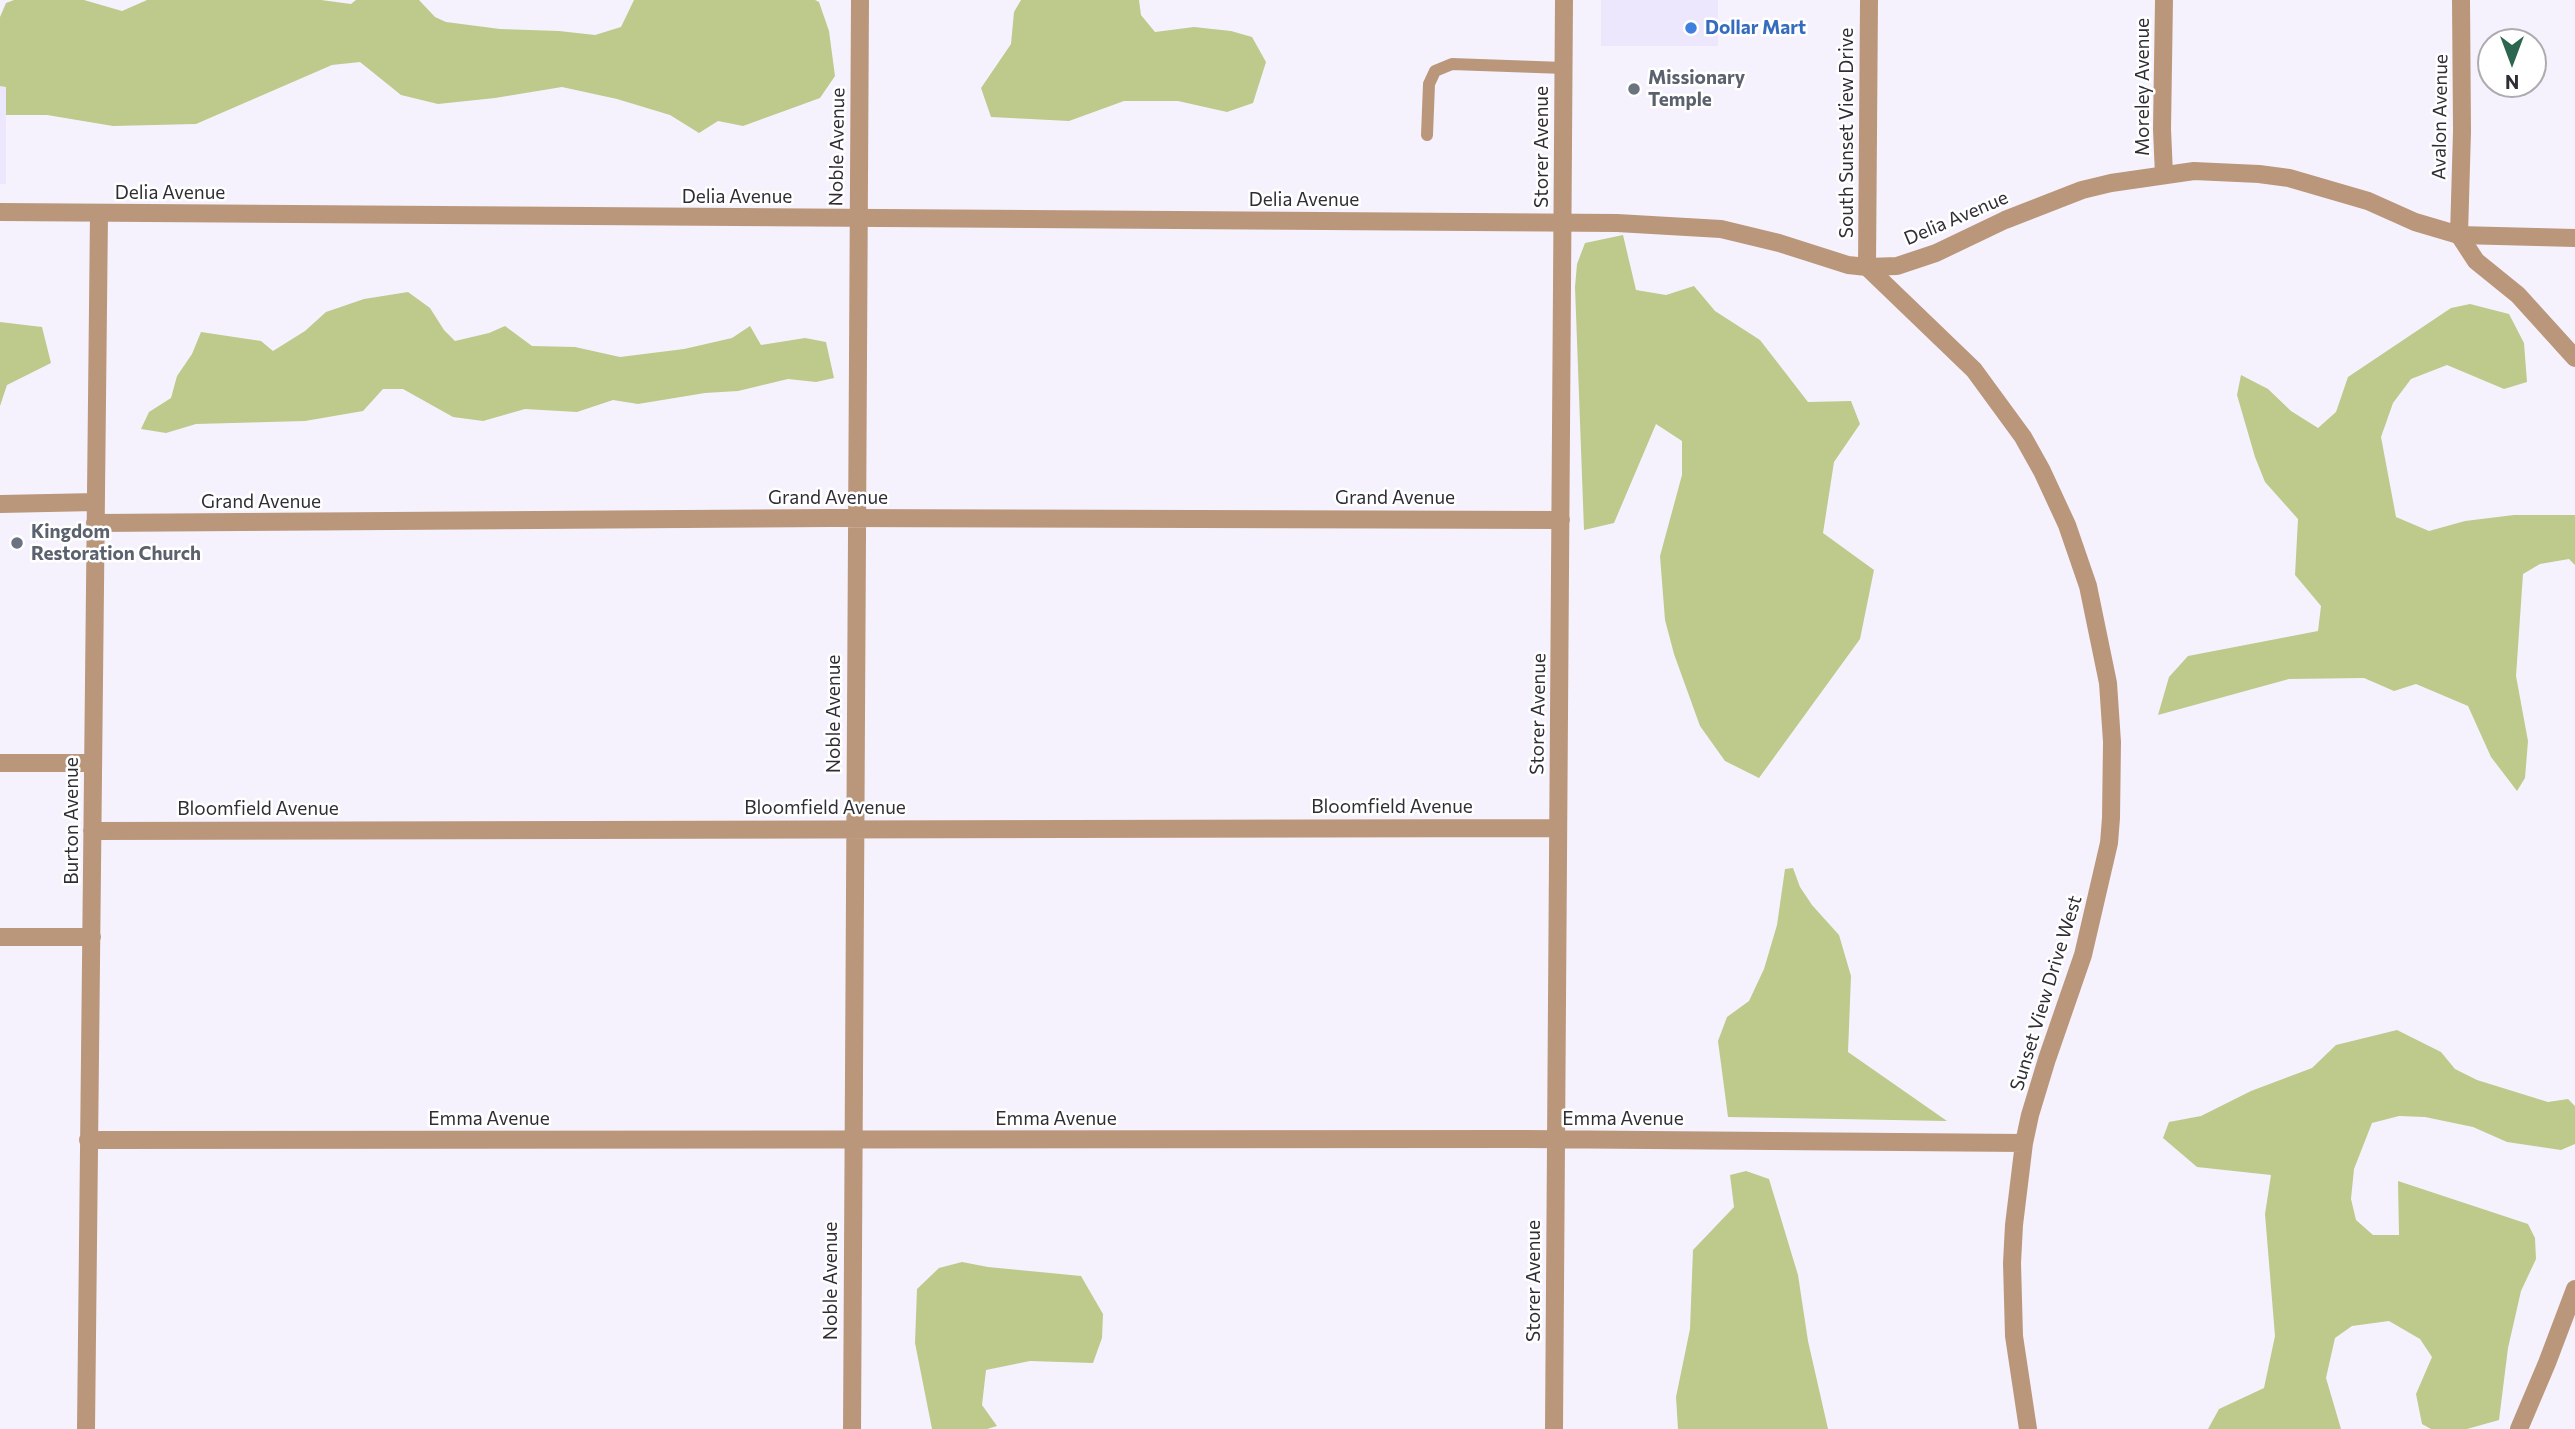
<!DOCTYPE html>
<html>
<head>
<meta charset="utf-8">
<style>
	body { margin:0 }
	#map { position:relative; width:2575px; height:1429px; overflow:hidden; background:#f5f2fe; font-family:Commissioner,sans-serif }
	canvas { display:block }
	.north { position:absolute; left:2477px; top:28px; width:70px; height:70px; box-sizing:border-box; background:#fff; border:2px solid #acabae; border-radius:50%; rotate:180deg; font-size:19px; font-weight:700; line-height:28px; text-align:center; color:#302e35 }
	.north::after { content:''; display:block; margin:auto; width:24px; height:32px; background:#2d664f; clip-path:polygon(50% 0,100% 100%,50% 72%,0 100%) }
</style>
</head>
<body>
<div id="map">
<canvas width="2575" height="1429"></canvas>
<div class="north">N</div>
</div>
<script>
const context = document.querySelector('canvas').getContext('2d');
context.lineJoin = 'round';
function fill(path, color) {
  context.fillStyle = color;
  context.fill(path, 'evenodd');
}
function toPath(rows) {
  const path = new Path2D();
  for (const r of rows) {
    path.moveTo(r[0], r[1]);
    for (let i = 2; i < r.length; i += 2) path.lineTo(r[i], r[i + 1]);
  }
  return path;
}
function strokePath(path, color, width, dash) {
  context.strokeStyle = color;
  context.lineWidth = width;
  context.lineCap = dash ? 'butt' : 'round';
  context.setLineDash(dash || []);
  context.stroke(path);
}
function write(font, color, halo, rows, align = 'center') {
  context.font = font + ' Commissioner,sans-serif';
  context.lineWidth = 5;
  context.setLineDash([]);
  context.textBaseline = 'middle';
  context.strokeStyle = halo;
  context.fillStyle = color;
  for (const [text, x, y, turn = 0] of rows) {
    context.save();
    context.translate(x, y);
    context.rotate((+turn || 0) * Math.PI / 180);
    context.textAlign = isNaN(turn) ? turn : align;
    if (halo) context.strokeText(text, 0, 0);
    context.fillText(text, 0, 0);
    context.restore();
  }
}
fill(toPath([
	[1601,0,1718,0,1718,46,1601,46],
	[0,86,6,86,6,184,0,184]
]), '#ece7fd');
fill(toPath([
	[14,0,84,0,122,11,147,0,321,0,351,4,356,0,419,0,435,17,446,22,500,29,559,31,595,35,621,27,634,0,815,0,819,2,829,31,835,76,820,98,743,126,718,121,699,133,670,115,617,99,562,87,495,98,438,104,401,95,360,62,332,65,196,124,113,126,47,115,6,115,6,87,0,86,0,17,6,3],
	[1021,0,1139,0,1141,15,1155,32,1194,27,1231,31,1252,37,1266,62,1253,103,1227,112,1178,101,1124,101,1069,121,991,117,981,88,1011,44,1014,12],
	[1623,235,1636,290,1666,295,1694,286,1715,311,1760,340,1808,402,1851,401,1860,424,1834,462,1823,533,1874,570,1860,639,1759,778,1725,761,1700,726,1674,654,1665,620,1660,556,1682,475,1682,441,1656,424,1614,523,1584,530,1575,287,1577,264,1585,243],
	[408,292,430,308,444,330,455,341,489,333,505,326,532,346,575,347,620,357,684,349,732,338,750,326,761,345,805,338,826,342,834,378,816,382,788,379,738,391,705,393,638,404,613,400,577,412,525,409,483,421,453,417,403,389,383,389,363,411,305,421,196,424,166,433,141,429,149,412,171,398,177,376,192,354,201,332,261,341,273,351,305,331,326,312,364,299],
	[2470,304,2509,314,2524,343,2527,382,2504,389,2447,365,2411,379,2393,403,2381,437,2396,517,2429,531,2465,521,2514,515,2575,515,2575,565,2569,559,2540,564,2523,574,2516,676,2528,741,2525,778,2517,791,2491,757,2468,706,2416,684,2394,691,2364,678,2289,679,2158,715,2169,677,2188,656,2318,631,2321,606,2295,575,2298,519,2265,482,2255,457,2237,395,2241,375,2268,389,2291,411,2318,428,2336,412,2348,377,2451,308],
	[0,322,42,327,51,363,7,385,0,406],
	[1793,868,1800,887,1812,905,1839,935,1851,976,1848,1052,1947,1121,1728,1117,1718,1041,1727,1017,1749,1001,1764,969,1777,925,1785,869],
	[2397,1030,2441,1052,2455,1069,2477,1080,2548,1102,2568,1099,2575,1106,2575,1144,2561,1150,2507,1142,2473,1127,2425,1117,2399,1116,2372,1123,2354,1169,2351,1199,2356,1220,2373,1235,2399,1235,2398,1181,2528,1224,2535,1238,2536,1259,2521,1291,2508,1348,2499,1420,2467,1429,2431,1429,2422,1424,2416,1394,2432,1357,2420,1339,2389,1321,2352,1326,2335,1338,2326,1378,2341,1429,2208,1429,2219,1409,2264,1388,2275,1336,2265,1214,2271,1175,2197,1167,2163,1138,2169,1122,2201,1116,2251,1091,2312,1068,2336,1045],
	[1746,1171,1769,1179,1798,1275,1808,1341,1828,1429,1678,1429,1676,1397,1690,1329,1693,1250,1734,1207,1730,1175],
	[962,1262,988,1267,1081,1276,1103,1314,1102,1338,1093,1363,1030,1361,986,1370,982,1405,997,1426,987,1429,932,1429,915,1343,917,1289,939,1268]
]), '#bdca8b');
strokePath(toPath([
	[1427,135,1429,84,1435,71,1452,64,1564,68]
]), '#ba977a', 12);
strokePath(toPath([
	[1869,0,1867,267,1974,370,2023,437,2042,471,2067,525,2088,586,2108,683,2112,742,2111,818,2109,843,2083,955,2047,1059,2030,1115,2024,1143,2014,1225,2012,1263,2014,1336,2028,1429],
	[2461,0,2462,131,2459,235,2476,261,2518,295,2575,358],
	[2164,175,2162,129,2164,0],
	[0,504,96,502],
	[95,523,831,518,1561,520],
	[0,763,93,763],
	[92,831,1558,828],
	[0,937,92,937],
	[88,1140,1524,1139,2024,1143],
	[86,1429,99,213],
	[852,1429,860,0],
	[1554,1429,1564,0],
	[2519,1429,2547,1363,2575,1289]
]), '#ba977a', 18);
strokePath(toPath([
	[0,212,1617,223,1721,229,1779,243,1848,265,1867,267,1897,266,1936,253,2005,220,2082,190,2111,183,2194,171,2259,174,2289,178,2368,201,2415,222,2459,235,2575,238]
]), '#ba977a', 18);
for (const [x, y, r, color] of [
	[1691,28,7,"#3f7fe0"],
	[1634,89,7,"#6b7280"],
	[17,543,7,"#6b7280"]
]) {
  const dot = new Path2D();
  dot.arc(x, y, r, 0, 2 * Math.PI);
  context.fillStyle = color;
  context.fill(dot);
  strokePath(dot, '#fff', 2.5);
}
write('bold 19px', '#366cbe', '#fff', [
	["Dollar Mart",1705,28]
], 'left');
write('bold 19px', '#5b616d', '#fff', [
	["Missionary",1648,78],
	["Temple",1648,100],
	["Kingdom",31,532],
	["Restoration Church",31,554]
], 'left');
write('19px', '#302e35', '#fff', [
	["Moreley Avenue",2143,87,-90],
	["Avalon Avenue",2440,117,-89],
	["South Sunset View Drive",1847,133,-90],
	["Noble Avenue",837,147,-89],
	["Storer Avenue",1542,147,-90],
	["Delia Avenue",170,193],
	["Delia Avenue",737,197],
	["Delia Avenue",1304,200],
	["Delia Avenue",1956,218,-23],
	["Grand Avenue",828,498],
	["Grand Avenue",1395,498],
	["Grand Avenue",261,502],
	["Noble Avenue",834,714,-90],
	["Storer Avenue",1538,714,-89],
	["Bloomfield Avenue",1392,807],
	["Bloomfield Avenue",825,808],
	["Bloomfield Avenue",258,809],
	["Burton Avenue",72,821,-90],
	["Sunset View Drive West",2046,993,-73],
	["Emma Avenue",489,1119],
	["Emma Avenue",1056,1119],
	["Emma Avenue",1623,1119],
	["Noble Avenue",831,1281,-90],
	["Storer Avenue",1534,1281,-90]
]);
</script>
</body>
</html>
